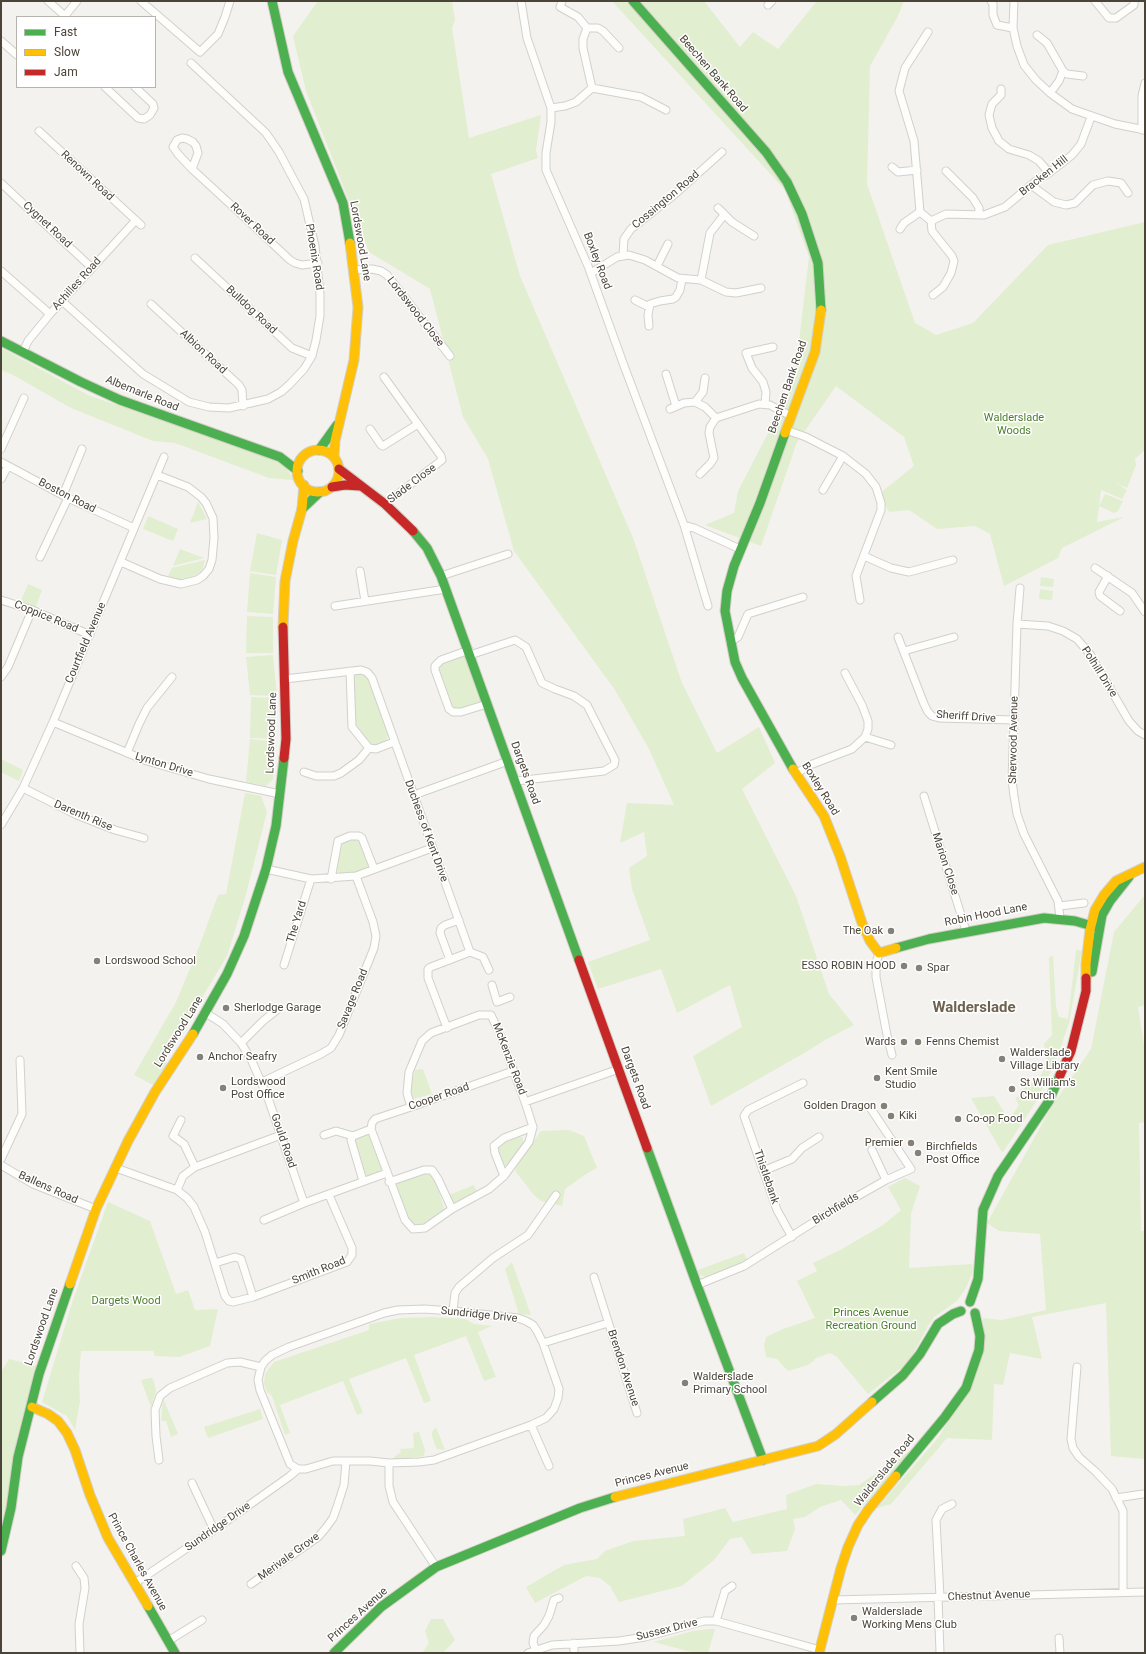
<!DOCTYPE html>
<html>
<head>
<meta charset="utf-8">
<style>
	body { margin:0 }
	#map { position:relative; width:1146px; height:1654px; overflow:hidden; background:#f4f2ee; font-family:Roboto,sans-serif }
	canvas { display:block }
	.frame { position:absolute; inset:0; border:2px solid #4b4439; pointer-events:none }
	.legend { position:absolute; left:16px; top:16px; width:140px; height:72px; box-sizing:border-box; background:#fff; border:1px solid #b7b4b0; margin:0; padding:5px 7px; list-style:none; font-size:12px; color:#4b4439 }
	.legend li { display:flex; align-items:center; gap:8px; height:20px }
	.legend b { width:20px; border:1px solid #b7b4b0 }
</style>
</head>
<body>
<div id="map">
<canvas width="1146" height="1654"></canvas>
<div class="frame"></div>
<ul class="legend">
<li><b style="height:5px;background:#4caf50"></b>Fast</li>
<li><b style="height:5px;background:#ffc107"></b>Slow</li>
<li><b style="height:5px;background:#c62828"></b>Jam</li>
</ul>
</div>
<script>
const context = document.querySelector('canvas').getContext('2d');
context.lineJoin = 'round';
function fill(path, color) {
  context.fillStyle = color;
  context.fill(path, 'evenodd');
}
function toPath(rows) {
  const path = new Path2D();
  for (const r of rows) {
    if (r.length === 3) {
      path.moveTo(r[0] + r[2], r[1]);
      path.arc(r[0], r[1], r[2], 0, 2 * Math.PI);
      continue;
    }
    path.moveTo(r[0], r[1]);
    for (let i = 2; i < r.length; i += 2) path.lineTo(r[i], r[i + 1]);
  }
  return path;
}
function strokePath(path, color, width, dash) {
  context.strokeStyle = color;
  context.lineWidth = width;
  context.lineCap = dash ? 'butt' : 'round';
  context.setLineDash(dash || []);
  context.stroke(path);
}
function write(font, color, halo, rows, align = 'center') {
  context.font = font + ' Roboto,sans-serif';
  context.lineWidth = 3;
  context.setLineDash([]);
  context.textBaseline = 'middle';
  context.strokeStyle = halo;
  context.fillStyle = color;
  for (const [text, x, y, turn = 0] of rows) {
    context.save();
    context.translate(x, y);
    context.rotate((+turn || 0) * Math.PI / 180);
    context.textAlign = isNaN(turn) ? turn : align;
    if (halo) context.strokeText(text, 0, 0);
    context.fillText(text, 0, 0);
    context.restore();
  }
}
fill(toPath([
	[318,1,452,1,455,20,452,28,469,138,541,115,536,150,538,158,491,174,520,276,633,538,682,683,717,753,759,727,775,763,742,789,796,896,829,994,854,1025,825,1040,806,1052,711,1106,693,1056,742,1027,730,985,677,1013,661,969,598,989,588,962,650,940,632,889,629,868,647,856,644,832,620,843,627,803,674,805,649,749,615,690,514,551,488,459,463,417,430,289,369,252,306,91,293,36],
	[612,1,704,1,740,47,753,32,778,49,817,1,904,1,898,16,870,66,867,184,915,323,936,335,973,323,1048,245,1145,222,1145,450,1135,459,1136,465,1127,488,1114,482,1127,490,1122,499,1101,490,1099,506,1105,494,1123,501,1118,511,1114,513,1099,506,1097,522,1124,517,1062,548,1058,558,1004,586,990,534,975,526,937,529,909,510,889,512,879,494,914,466,904,437,836,386,797,442,761,546,705,525,734,513,738,491,794,383,809,257,785,190],
	[1,348,90,396,224,441,283,463,294,480,269,478,175,443,153,441,71,408,15,376,1,370],
	[198,502,207,519,190,523],
	[148,516,178,529,173,541,143,529],
	[257,533,282,540,276,575,250,571],
	[180,549,204,558,173,566],
	[205,560,203,568,199,573,186,580,180,580,168,576,172,568],
	[250,573,276,577,273,614,247,612],
	[1041,577,1054,579,1053,587,1040,586],
	[28,584,42,590,35,609,20,603],
	[1040,589,1053,591,1052,600,1039,599],
	[247,616,273,617,273,653,246,653],
	[469,650,487,704,453,712,435,666],
	[273,655,277,696,250,695,246,657],
	[355,673,363,673,368,679,388,735,387,740,377,745,372,745,368,743,356,724,353,676],
	[251,697,276,698,276,739,250,738],
	[250,739,276,742,273,779,266,786,246,782],
	[1,759,23,770,19,781,1,772],
	[245,793,261,796,267,812,245,898,227,956,185,1026,182,1025,162,1059,170,1065,153,1085,134,1075,176,1002,199,947,218,895,226,894],
	[352,839,359,840,369,867,368,869,360,873,340,874,336,869,341,841],
	[1144,896,1145,1005,1138,1007,1145,1052,1145,1122,1139,1123,1141,1231,1145,1231,1145,1459,1111,1456,1106,1303,1032,1317,1042,1359,1010,1353,1003,1385,994,1384,992,1440,947,1438,891,1504,877,1508,938,1438,974,1380,983,1349,984,1335,983,1318,1002,1320,1046,1310,1040,1234,999,1231,987,1223,1052,1106,1091,1049,1114,932],
	[1076,950,1082,951,1069,1023,1055,1063,1036,1102,1003,1152,1001,1151,971,1098,994,1096,1009,1120,1019,1105,1015,1098,1021,1095,1019,1091,1039,1079,1047,1063,1044,1044,1052,1035,1049,957,1053,956,1056,1007,1059,1017,1068,1019],
	[423,1069,432,1094,413,1099,409,1092,410,1085,415,1070],
	[569,1130,584,1136,597,1168,586,1174,565,1189,562,1206,541,1201,534,1195,515,1171,518,1163,541,1131],
	[367,1133,372,1134,382,1170,380,1174,369,1177,366,1175,353,1144,355,1137],
	[520,1137,523,1138,523,1143,510,1163,508,1166,501,1164,496,1148,499,1144],
	[423,1172,433,1173,445,1211,419,1226,413,1225,408,1220,395,1185,397,1181],
	[905,1178,920,1186,911,1214,909,1268,972,1264,973,1271,966,1288,957,1301,934,1317,928,1326,914,1352,904,1366,868,1394,837,1357,830,1353,814,1359,815,1360,808,1365,788,1371,777,1359,766,1357,764,1345,766,1337,783,1329,815,1318,797,1281,817,1271,813,1263,842,1249,883,1225,901,1210,888,1187],
	[474,1185,477,1192,456,1202,452,1202,449,1195],
	[108,1202,150,1221,176,1294,188,1290,195,1310,218,1309,210,1346,179,1357,155,1356,153,1351,81,1351,79,1378,80,1401,75,1430,67,1416,42,1402,73,1300],
	[744,1253,747,1260,707,1277,699,1275,698,1270],
	[512,1262,531,1315,519,1314,505,1269],
	[433,1317,465,1319,474,1324,492,1326,478,1332,496,1377,484,1381,466,1336,414,1355,431,1401,424,1403,406,1358,349,1379,363,1413,357,1415,343,1381,280,1405,290,1433,285,1435,272,1396,267,1392,264,1384,265,1374,274,1362,369,1330,369,1324,401,1318],
	[9,1359,37,1366,18,1434,12,1467,8,1501,1,1537,1,1372],
	[149,1378,152,1378,154,1382,156,1391,151,1407,141,1380],
	[163,1398,178,1434,171,1437,166,1421,161,1421],
	[260,1409,263,1419,208,1438,204,1427],
	[436,1427,445,1450,437,1449,435,1445,432,1436,432,1432],
	[419,1432,425,1450,424,1456,394,1460,394,1457,401,1452,400,1449,414,1448,413,1433],
	[917,1446,855,1515,841,1500,820,1507,805,1517,793,1519,795,1529,787,1551,752,1554,742,1537,730,1539,714,1560,682,1586,619,1602,610,1586,600,1578,586,1576,535,1603,526,1587,564,1565,597,1559,605,1551,633,1541,685,1536,683,1519,725,1508,733,1522,787,1509,786,1495,816,1484,843,1486,859,1485],
	[431,1619,443,1619,455,1640,443,1653,422,1653,429,1643,425,1631],
	[709,1629,715,1629,708,1653,695,1653,654,1642,693,1631]
]), '#e1eecf');
const street = toPath([
	[48,1,65,16],
	[141,1,200,52,218,34,225,17,230,1],
	[521,1,527,38,551,108,551,122,546,153,546,170,588,266,623,363,684,525,694,528,740,549],
	[562,1,560,7,578,17,587,28,583,39,583,48,592,88],
	[991,1,993,4,993,15,997,25,1013,28],
	[1014,1,1013,28,1017,46,1024,65,1036,80,1050,93,1072,109,1115,124,1145,130],
	[1095,1,1109,18,1116,18,1134,5,1134,1],
	[768,5,772,1],
	[64,17,77,1],
	[587,28,598,28,603,31,619,48],
	[928,32,905,68,899,91,914,141,920,212,931,221,932,231,952,256,954,261,951,273,943,287,933,295],
	[1037,35,1047,43,1063,71,1067,74,1083,76],
	[1,41,17,55],
	[105,87,138,118,144,119,150,115,154,108,153,104,135,87],
	[1001,89,1001,95,992,104,989,115,992,128,999,141,1009,149,1029,155,1039,161,1049,173],
	[1050,93,1059,81,1063,71],
	[551,108,565,106,576,102,592,88,641,97,666,110],
	[1142,130,1142,96,1145,83],
	[39,131,141,225],
	[892,167,898,172,917,170],
	[192,169,198,153,196,146,193,142,187,139,182,138,177,140,173,147,178,154,192,169,242,215,290,260,295,263,302,265,318,263],
	[946,171,973,198,979,208,979,214],
	[1,183,92,268],
	[1031,185,1054,202,1066,205,1075,203,1093,185,1108,181,1121,183,1128,193],
	[718,208,732,222,754,236],
	[931,221,946,214,984,215,1005,207,1036,181,1049,173,1072,155,1081,144,1091,117],
	[900,229,904,223,920,212],
	[623,255,624,239,631,229,674,195,722,152],
	[195,258,292,348,312,356],
	[657,266,668,244],
	[354,270,372,269,381,271,387,275,450,356],
	[1,271,50,314],
	[591,273,617,257,629,255,645,260,678,278,701,280,726,292,736,293,761,288],
	[701,280,710,233,724,215],
	[635,300,649,307],
	[62,301,143,374,189,402,209,407,229,408,268,399,281,392,289,385,304,369,312,356,316,340,320,316,320,294,315,246,304,199,279,152,266,133,191,63],
	[151,304,239,385,242,390,243,406],
	[649,326,648,315,650,304,660,301,673,299,676,297,680,290,682,279],
	[23,352,28,341,50,314,136,220],
	[666,374,676,406],
	[384,377,441,456,442,460,385,504],
	[695,402,703,392,705,378],
	[765,404,766,392,763,382,752,368,746,353,773,347],
	[670,409,684,403,695,402,705,407,716,418],
	[370,429,381,445,383,446,418,424],
	[786,430,806,437,843,456,866,474,876,487,881,503,881,510,856,576,860,600],
	[1,449,24,398],
	[1,462,68,498,134,528],
	[700,474,710,464,714,458,709,433,710,427,716,418,759,404,770,405,791,416],
	[1,479,8,466],
	[823,490,843,456],
	[63,495,82,449],
	[684,525,708,606],
	[864,556,891,568,909,572,953,560],
	[40,557,68,498],
	[121,562,160,579,181,584,197,580,203,576,209,569,212,560,214,538,213,518,206,503,201,497,188,487,157,475],
	[1095,568,1132,593,1145,612],
	[360,571,365,601],
	[441,576,508,554],
	[1108,576,1099,592,1100,596,1120,611],
	[1020,588,1017,624,1013,750,1012,780,1014,796,1017,814,1024,834,1058,901,1060,918],
	[1,600,32,610,90,635],
	[335,606,446,589],
	[1017,624,1048,626,1063,631,1077,639,1090,654,1129,721,1138,731,1145,735],
	[898,637,924,704,928,712,932,716,939,718,1014,720],
	[730,642,738,637,748,614,803,597],
	[469,650,441,660,435,666,435,670,449,709,453,712,461,712,487,704],
	[904,651,954,637],
	[470,655,515,640,526,647,542,683,555,689,574,696,587,705,615,760,614,765,604,771,516,781],
	[350,671,352,727,369,748,376,749,394,742],
	[1,677,8,667,32,610],
	[285,679,361,670,367,672,372,678,470,952,431,967,428,969,428,978,447,1028],
	[53,722,147,761,209,779,280,794],
	[865,737,891,745],
	[127,753,139,724,147,708,172,677],
	[304,772,316,776,334,776,341,773,359,760,369,748],
	[797,773,810,765,852,749,865,737,868,729,868,721,862,705,845,673],
	[23,788,77,815,115,830,144,838],
	[414,795,508,761],
	[924,796,966,931],
	[1,825,23,788,53,722,164,457],
	[266,869,311,879,356,876,432,848],
	[331,879,338,841,350,836,359,836,362,838,374,869],
	[1060,906,1084,903],
	[470,952,483,957,489,970],
	[879,953,876,963,876,977,887,1035,892,1055],
	[450,960,440,933,441,928,445,925,459,920],
	[284,965,311,879],
	[492,985,497,1002,510,997],
	[206,1013,223,1024,241,1043,251,1059,268,1098,304,1203,387,1173],
	[241,1043,263,1021,278,1009],
	[262,1082,321,1054,331,1048,339,1035,374,948,376,936,373,922,356,876],
	[525,1102,619,1069],
	[411,1107,407,1093,409,1072,422,1041,431,1033,479,1015,491,1015,499,1032,525,1102,533,1127,529,1142,504,1176,489,1189,452,1209,425,1228,413,1229,405,1220,371,1129,372,1123,375,1119,411,1107,513,1071],
	[181,1120,173,1136,184,1144,195,1167],
	[324,1135,336,1131,353,1136],
	[872,1150,886,1180],
	[1,1159,22,1114,20,1060],
	[1,1165,33,1184,96,1209],
	[116,1168,177,1190,187,1198,194,1207,205,1232,225,1296,229,1301,233,1302,253,1297,347,1262,352,1255,352,1248,329,1195],
	[763,1171,792,1159,802,1148,819,1137],
	[504,1176,495,1153,494,1146,504,1138,533,1127],
	[363,1181,351,1140,353,1136,371,1129],
	[389,1182,424,1170,432,1170,438,1179,452,1209],
	[177,1190,183,1176,195,1167,281,1135],
	[264,1220,304,1203],
	[792,1237,777,1210,744,1116,748,1110,803,1083],
	[215,1263,235,1257,241,1259,253,1297],
	[594,1277,637,1413],
	[697,1285,744,1266,833,1210,886,1180,911,1169,871,1109],
	[424,1309,453,1311,518,1318,526,1321,533,1325,537,1331,543,1343,559,1389,558,1398,554,1409,546,1418,531,1425,434,1460,419,1462,389,1463,370,1461,333,1461,306,1469,298,1469,290,1464,260,1390,258,1380,261,1367,265,1361,272,1355,289,1347,384,1313,398,1310,424,1309],
	[453,1311,455,1293,459,1287,493,1258,528,1235,556,1195],
	[543,1343,608,1323],
	[1077,1367,1071,1439,1073,1448,1079,1457,1096,1472,1112,1489,1123,1511,1123,1592],
	[531,1425,549,1466],
	[159,1460,156,1436,155,1410,160,1396,170,1388,227,1363,240,1362,261,1367],
	[389,1463,389,1486,393,1502,436,1567],
	[192,1483,214,1530],
	[1116,1498,1143,1494],
	[76,1566,84,1578,85,1588,79,1624,80,1653],
	[135,1583,214,1530,290,1476,298,1469],
	[251,1584,318,1537,325,1529,333,1518,337,1507,344,1485,346,1461],
	[938,1597,940,1653],
	[940,1597,936,1520,942,1509,952,1504],
	[833,1600,1145,1592],
	[716,1621,725,1591,732,1586],
	[1059,1638,1060,1653],
	[168,1641,202,1620],
	[574,1643,574,1653],
	[536,1650,533,1643,534,1636,544,1625,549,1616,554,1600,559,1598],
	[528,1653,552,1645,619,1641,645,1637,704,1621,716,1621,727,1624,820,1650]
]);
const fast = toPath([
	[272,1,288,72,343,203,350,243],
	[633,1,766,152,787,182,802,214,818,263,821,310],
	[1,341,81,382,120,400,280,457,298,471],
	[785,433,760,503,734,566,727,591,725,611,735,662,742,678,793,769],
	[319,450,337,425],
	[302,509,320,492],
	[413,531,427,548,441,576,579,960],
	[896,948,929,939,1044,918,1075,921,1099,928],
	[1092,972,1102,915,1110,901,1129,877],
	[193,1034,227,974,244,936,266,869,276,826,284,758],
	[647,1148,697,1285,763,1460],
	[970,1302,978,1279,983,1210,998,1176,1049,1101,1060,1075],
	[872,1402,903,1375,920,1354,938,1324,953,1314,961,1311],
	[896,1476,945,1417,966,1388,979,1350,980,1336,975,1313],
	[1,1551,11,1508,18,1457,39,1374,70,1284],
	[148,1606,175,1653],
	[334,1653,381,1607,436,1567,580,1508,615,1497]
]);
const slow = toPath([
	[785,433,815,352,821,310],
	[318,471,21],
	[334,457,335,441,354,360,358,307,350,243],
	[283,627,285,581,293,541,302,509,304,485],
	[793,769,824,816,840,856,862,923,870,941,879,953,896,948],
	[1086,978,1086,964,1090,930,1095,910,1104,895,1116,881,1145,867],
	[70,1284,96,1209,128,1141,155,1092,193,1034],
	[32,1407,48,1414,58,1421,67,1433,75,1450,90,1495,108,1538,148,1606],
	[615,1497,818,1446,836,1434,872,1402],
	[819,1653,841,1568,848,1547,858,1525,868,1510,896,1476]
]);
const jam = toPath([
	[339,469,385,504,413,531],
	[332,487,345,485,360,486],
	[283,627,286,739,284,758],
	[579,960,647,1148],
	[1060,1075,1071,1051,1086,991,1086,978]
]);
strokePath(street, '#d2d0cb', 9);
strokePath(fast, '#d3cfc5', 11);
strokePath(slow, '#d3cfc5', 11);
strokePath(jam, '#d3cfc5', 11);
strokePath(street, '#fdfdfc', 7);
strokePath(fast, '#4caf50', 9);
strokePath(slow, '#ffc107', 9);
strokePath(jam, '#c62828', 9);
for (const [x, y, r, color] of [
	[891,931,4,"#868178"],
	[97,961,4,"#868178"],
	[904,966,4,"#868178"],
	[919,968,4,"#868178"],
	[226,1008,4,"#868178"],
	[904,1042,4,"#868178"],
	[918,1042,4,"#868178"],
	[200,1057,4,"#868178"],
	[1002,1059,4,"#868178"],
	[877,1078,4,"#868178"],
	[223,1088,4,"#868178"],
	[1012,1089,4,"#868178"],
	[884,1106,4,"#868178"],
	[891,1116,4,"#868178"],
	[958,1119,4,"#868178"],
	[911,1143,4,"#868178"],
	[918,1153,4,"#868178"],
	[685,1383,4,"#868178"],
	[854,1618,4,"#868178"]
]) {
  const dot = new Path2D();
  dot.arc(x, y, r, 0, 2 * Math.PI);
  context.fillStyle = color;
  context.fill(dot);
  strokePath(dot, '#fff', 1.5);
}
write('11px', '#4b4439', '#fff', [
	["Beechen Bank Road",713,74,49],
	["Renown Road",87,176,43],
	["Bracken Hill",1044,176,-38],
	["Cossington Road",666,200,-40],
	["Rover Road",252,224,43],
	["Cygnet Road",47,225,43],
	["Lordswood Lane",360,241,80],
	["Phoenix Road",314,257,81],
	["Boxley Road",597,261,69],
	["Achilles Road",77,284,-48],
	["Bulldog Road",251,310,43],
	["Lordswood Close",415,312,52],
	["Albion Road",203,352,43],
	["Beechen Bank Road",788,387,-71],
	["Albemarle Road",142,394,22],
	["Slade Close",412,484,-37],
	["Boston Road",67,496,27],
	["Coppice Road",46,617,22],
	["Courtfield Avenue",86,643,-67],
	["Polhill Drive",1099,672,58],
	["Sheriff Drive",966,717,4],
	["Lordswood Lane",272,733,-88],
	["Sherwood Avenue",1014,740,-89],
	["Lynton Drive",164,765,17],
	["Dargets Road",525,773,70],
	["Boxley Road",820,789,58],
	["Darenth Rise",83,816,23],
	["Duchess of Kent Drive",426,831,70],
	["Marion Close",945,864,72],
	["Robin Hood Lane",986,915,-11],
	["The Yard",297,922,-73],
	["Savage Road",353,999,-68],
	["Lordswood Lane",179,1032,-58],
	["McKenzie Road",509,1059,69],
	["Dargets Road",635,1078,70],
	["Cooper Road",439,1097,-19],
	["Gould Road",283,1141,71],
	["Thistlebank",766,1177,71],
	["Ballens Road",48,1188,24],
	["Birchfields",836,1209,-31],
	["Smith Road",319,1271,-22],
	["Sundridge Drive",479,1315,6],
	["Lordswood Lane",42,1327,-71],
	["Brendon Avenue",623,1368,72],
	["Walderslade Road",885,1471,-51],
	["Princes Avenue",652,1475,-14],
	["Sundridge Drive",218,1527,-35],
	["Merivale Grove",289,1557,-36],
	["Prince Charles Avenue",137,1562,61],
	["Chestnut Avenue",989,1596,-2],
	["Princes Avenue",358,1615,-42],
	["Sussex Drive",667,1630,-14]
]);
write('11px', '#4a7f2a', '#fff', [
	["Walderslade",1014,418],
	["Woods",1014,431],
	["Dargets Wood",126,1301],
	["Princes Avenue",871,1313],
	["Recreation Ground",871,1326]
]);
write('11px', '#4b4439', '#fff', [
	["The Oak",883,931,"right"],
	["Lordswood School",105,961],
	["ESSO ROBIN HOOD",896,966,"right"],
	["Spar",927,968],
	["Sherlodge Garage",234,1008],
	["Wards",896,1042,"right"],
	["Fenns Chemist",926,1042],
	["Walderslade",1010,1053],
	["Village Library",1010,1066],
	["Anchor Seafry",208,1057],
	["Kent Smile",885,1072],
	["Studio",885,1085],
	["Lordswood",231,1082],
	["Post Office",231,1095],
	["St William's",1020,1083],
	["Church",1020,1096],
	["Golden Dragon",876,1106,"right"],
	["Kiki",899,1116],
	["Co-op Food",966,1119],
	["Premier",903,1143,"right"],
	["Birchfields",926,1147],
	["Post Office",926,1160],
	["Walderslade",693,1377],
	["Primary School",693,1390],
	["Walderslade",862,1612],
	["Working Mens Club",862,1625]
], 'left');
write('bold 15px', '#6e6250', '#fff', [
	["Walderslade",974,1008]
]);
</script>
</body>
</html>
